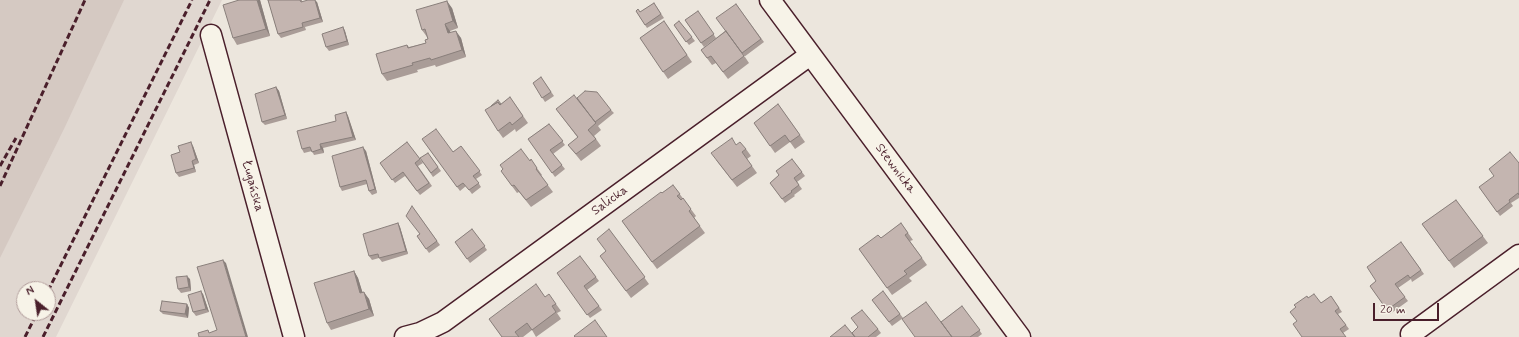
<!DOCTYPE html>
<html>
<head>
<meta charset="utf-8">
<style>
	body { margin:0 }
	#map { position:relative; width:1519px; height:337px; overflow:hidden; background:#ece6dd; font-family:Mynerve,sans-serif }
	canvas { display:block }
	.north { position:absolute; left:16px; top:281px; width:40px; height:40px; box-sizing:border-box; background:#f7f3e8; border:1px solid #b29e9c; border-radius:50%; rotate:330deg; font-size:11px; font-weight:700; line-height:16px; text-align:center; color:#4a1f2b }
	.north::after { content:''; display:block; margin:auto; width:14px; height:18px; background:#4a1f2b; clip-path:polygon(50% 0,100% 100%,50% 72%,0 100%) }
	.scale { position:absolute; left:1373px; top:303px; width:66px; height:18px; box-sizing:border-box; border:2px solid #4a1f2b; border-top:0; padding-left:5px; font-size:12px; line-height:14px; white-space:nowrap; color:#4a1f2b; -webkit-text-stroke:3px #f7f3e8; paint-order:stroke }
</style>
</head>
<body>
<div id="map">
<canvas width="1519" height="337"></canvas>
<div class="north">N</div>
<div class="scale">20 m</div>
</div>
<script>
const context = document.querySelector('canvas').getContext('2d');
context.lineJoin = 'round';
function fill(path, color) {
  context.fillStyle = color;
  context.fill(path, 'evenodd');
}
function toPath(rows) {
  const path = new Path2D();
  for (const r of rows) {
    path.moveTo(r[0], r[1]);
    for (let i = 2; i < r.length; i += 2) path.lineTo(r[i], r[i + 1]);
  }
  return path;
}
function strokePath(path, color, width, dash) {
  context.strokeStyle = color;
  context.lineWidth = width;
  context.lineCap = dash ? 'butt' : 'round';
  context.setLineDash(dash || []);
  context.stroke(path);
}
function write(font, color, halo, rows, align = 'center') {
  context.font = font + ' Mynerve,sans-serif';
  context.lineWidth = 4;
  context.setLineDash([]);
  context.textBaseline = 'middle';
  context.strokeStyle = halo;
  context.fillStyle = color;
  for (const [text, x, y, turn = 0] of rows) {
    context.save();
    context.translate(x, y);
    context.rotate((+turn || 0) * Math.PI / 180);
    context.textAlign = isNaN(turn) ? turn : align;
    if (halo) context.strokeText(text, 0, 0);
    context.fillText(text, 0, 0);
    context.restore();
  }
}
fill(toPath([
	[0,0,222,0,56,337,0,337],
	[24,289,48,289,48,313,24,313]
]), '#e0d7d0');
fill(toPath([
	[0,0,124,0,64,129,0,258]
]), '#d5c9c2');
const minor = toPath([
	[770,0,1020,337],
	[211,35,294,337],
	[405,337,420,333,443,322,810,55],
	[1413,337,1411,334,1519,255]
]);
strokePath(minor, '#4a1f2b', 23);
strokePath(minor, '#f7f3e8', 20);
strokePath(toPath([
	[0,166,16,138],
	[0,186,85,0],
	[48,291,192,0],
	[25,337,37,313],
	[43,337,210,0]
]), '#4a1f2b', 3, [6, 3]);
fill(toPath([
	[260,0,270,36,237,45,233,38],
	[268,0,302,0,302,2,317,2,323,22,305,27,306,30,281,38,278,34],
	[654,3,664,18,647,28,636,11,640,12],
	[736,4,764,42,744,57,743,54,749,63,728,79,716,63,712,65,701,50,725,31],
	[452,8,458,28,450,31,450,32,461,38,466,57,436,67,435,65,417,70,418,72,387,81,382,74,407,45,409,47,426,43,428,39,427,37,422,30],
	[698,11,716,38,704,47,685,20],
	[664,21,692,62,668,79,640,38],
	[679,21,695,41,689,45,674,25],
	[343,27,345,31,349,45,329,51,326,47],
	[541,77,554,96,545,102,533,83],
	[276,87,279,91,287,119,265,125,262,122],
	[510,97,528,123,516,132,515,129,503,138,498,131,501,104],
	[577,98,611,110,614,113,598,126,601,130,594,136,601,146,581,161,568,145,578,138,556,109],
	[778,104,805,142,795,149,790,142,775,153,754,123],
	[346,112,348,116,356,140,323,148,324,153,314,155,312,151,304,153,302,149,336,121],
	[549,124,565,145,553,154,565,169,555,177,528,139],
	[422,139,453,152,461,146,482,175,476,179,481,187,472,194,466,186,460,191],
	[407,142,423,163,418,166,432,186,420,195,405,176,395,183,380,163],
	[736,145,746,149,751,156,747,159,757,173,737,187,716,160],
	[193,146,199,163,194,165,196,172,179,177,176,173,180,152],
	[366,151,377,193,372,195,369,191,367,184,342,191,340,187],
	[428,153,441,171,433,177,420,158],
	[792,159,805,176,797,182,802,189,794,195,795,196,785,203,770,183,779,175],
	[530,161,537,168,542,175,541,176,553,192,531,207,519,192,517,193,501,171],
	[1519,163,1519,198,1511,203,1513,206,1500,216,1479,187],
	[673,185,696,216,694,218,705,233,657,269,622,221],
	[1456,200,1488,243,1454,268,1422,224],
	[412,206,440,245,429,253,417,236,420,234],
	[398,223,400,227,408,254,382,262,379,258,372,260,369,256],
	[901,223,913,240,910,241,927,265,909,278,912,281,892,295,859,249,881,238],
	[472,229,487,250,470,263,455,242],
	[609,229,649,284,631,298,600,256,606,251],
	[1401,242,1424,274,1412,282,1411,279,1398,288,1408,301,1390,314,1370,286,1376,281],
	[580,256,599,281,587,290,602,310,590,318,557,273],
	[354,271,358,278,362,292,369,299,374,316,331,330,327,323],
	[190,279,191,291,181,293,178,289],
	[883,291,903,318,892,326,872,300],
	[203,294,209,312,196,316,193,312],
	[1331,296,1342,312,1338,314,1349,329,1343,333,1297,321,1308,298,1321,303],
	[545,297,556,304,561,311,557,313,561,319,536,337,532,330,523,337,502,337,489,319],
	[187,304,189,308,188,318,163,314,160,311],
	[962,306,982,334,978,337,915,337,941,322],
	[858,327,878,329,881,333,876,337,830,337,852,333]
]), '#a99c97');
fill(toPath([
	[257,0,260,0,270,36,266,29],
	[315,0,317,2,323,22,320,18],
	[447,1,452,8,458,28,453,21],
	[445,24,450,31,453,40,448,33],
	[343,27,345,31,349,45,347,41],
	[456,31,461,38,466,57,462,50],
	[276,87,279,91,287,119,285,115],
	[346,112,348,116,356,140,353,137],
	[191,142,193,146,199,163,196,159],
	[320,144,323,148,324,153,321,149],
	[363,147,366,151,377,193,375,189],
	[192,161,194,165,196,172,194,168],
	[398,223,400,227,408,254,406,251],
	[223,260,226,263,248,337,246,337],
	[354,271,358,278,365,300,360,293],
	[187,276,190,279,191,291,189,287],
	[201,291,203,294,209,312,206,309],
	[364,292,369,299,374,316,369,309],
	[187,304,189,308,188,318,185,314]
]), '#897f7b');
const building = toPath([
	[239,0,257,0,266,29,233,38,223,5,239,0],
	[268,0,300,0,301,2,308,0,315,0,320,18,302,23,303,27,278,34,268,0],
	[447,1,453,21,445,24,448,33,456,31,462,50,431,60,430,58,412,63,413,65,382,74,376,54,407,45,408,48,426,43,425,40,428,39,425,29,422,30,416,10,447,1],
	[654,3,661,14,645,25,636,11,638,9,640,12,654,3],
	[736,4,761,39,742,53,716,18,736,4],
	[698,11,714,34,701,43,685,20,698,11],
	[664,21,687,55,663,72,640,38,664,21],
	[679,21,692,37,686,42,674,25,679,21],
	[343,27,347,41,326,47,322,34,343,27],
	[726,31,744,56,723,72,711,56,707,58,701,50,726,31],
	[541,77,551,92,542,98,533,83,541,77],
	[276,87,285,115,262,122,255,94,276,87],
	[585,91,597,92,611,110,595,122,577,98,585,91],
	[574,95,596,123,588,130,596,139,576,154,568,145,578,137,556,109,574,95],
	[510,97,523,116,512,125,510,122,498,131,485,110,498,102,500,105,510,97],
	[498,100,501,104,500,105,498,102,491,106,498,100],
	[778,104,800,135,790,142,785,135,770,146,754,123,778,104],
	[346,112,353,137,320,144,321,149,312,152,310,147,302,149,297,131,336,121,335,115,346,112],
	[549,124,563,141,550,150,562,165,552,173,528,139,549,124],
	[436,129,453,152,461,146,480,171,473,176,479,183,469,190,463,183,457,187,422,139,436,129],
	[732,138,736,145,740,142,746,149,742,152,752,166,732,180,711,153,732,138],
	[191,142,196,159,192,161,194,168,176,173,171,155,180,152,178,146,191,142],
	[407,142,420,159,415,163,429,183,417,191,403,172,392,180,380,163,407,142],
	[363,147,375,189,369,191,366,180,340,187,332,156,363,147],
	[521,149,530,161,531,159,537,168,536,169,548,185,526,200,514,185,512,186,501,171,503,169,500,165,521,149],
	[1510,152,1519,163,1519,195,1518,193,1509,200,1510,202,1497,212,1479,187,1494,176,1489,169,1510,152],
	[428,153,438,167,431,173,420,158,428,153],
	[792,159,802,172,794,178,799,185,791,191,792,192,782,199,770,183,779,175,776,171,792,159],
	[673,185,680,194,677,196,681,200,683,198,691,209,689,211,700,226,652,262,622,221,661,192,662,193,673,185],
	[1456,200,1483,236,1449,261,1422,224,1456,200],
	[412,206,437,241,426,249,417,236,420,234,406,216,412,206],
	[398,223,406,251,379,258,378,254,369,256,363,234,398,223],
	[901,223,908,233,905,235,922,258,904,271,907,274,887,288,859,249,878,235,881,238,901,223],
	[472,229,485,246,467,259,455,242,472,229],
	[609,229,645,277,626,291,600,256,606,251,597,239,609,229],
	[1401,242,1421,270,1410,278,1408,275,1395,284,1405,297,1387,310,1370,286,1376,281,1367,267,1401,242],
	[580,256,596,277,584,286,599,306,587,315,557,273,580,256],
	[223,260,246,337,199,337,198,333,208,330,209,333,217,330,197,267,223,260],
	[354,271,360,293,364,292,369,309,327,323,314,283,354,271],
	[187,276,189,287,178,289,176,277,187,276],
	[536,284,545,297,549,294,556,304,552,306,556,312,532,330,527,323,515,332,519,337,502,337,489,319,536,284],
	[201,291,206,309,193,312,188,295,201,291],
	[883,291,900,314,889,322,872,300,883,291],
	[1314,294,1321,303,1331,296,1339,308,1335,311,1346,325,1340,329,1346,337,1302,337,1293,324,1297,321,1290,312,1296,307,1294,305,1307,296,1308,298,1314,294],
	[162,301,187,304,185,314,160,311,162,301],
	[926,302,952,337,915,337,902,319,926,302],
	[962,306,980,330,970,337,952,337,941,322,962,306],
	[862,310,878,329,868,337,855,337,852,333,858,327,851,318,862,310],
	[595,320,607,337,575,337,574,336,595,320],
	[845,325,855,337,830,337,845,325]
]);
fill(building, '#c4b5b0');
strokePath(building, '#897f7b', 1);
write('13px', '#4a1f2b', '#f7f3e8', [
	["Stewnicka",895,169,53],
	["Ługańska",252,186,75],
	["Salicka",610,201,-36]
]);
</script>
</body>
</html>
